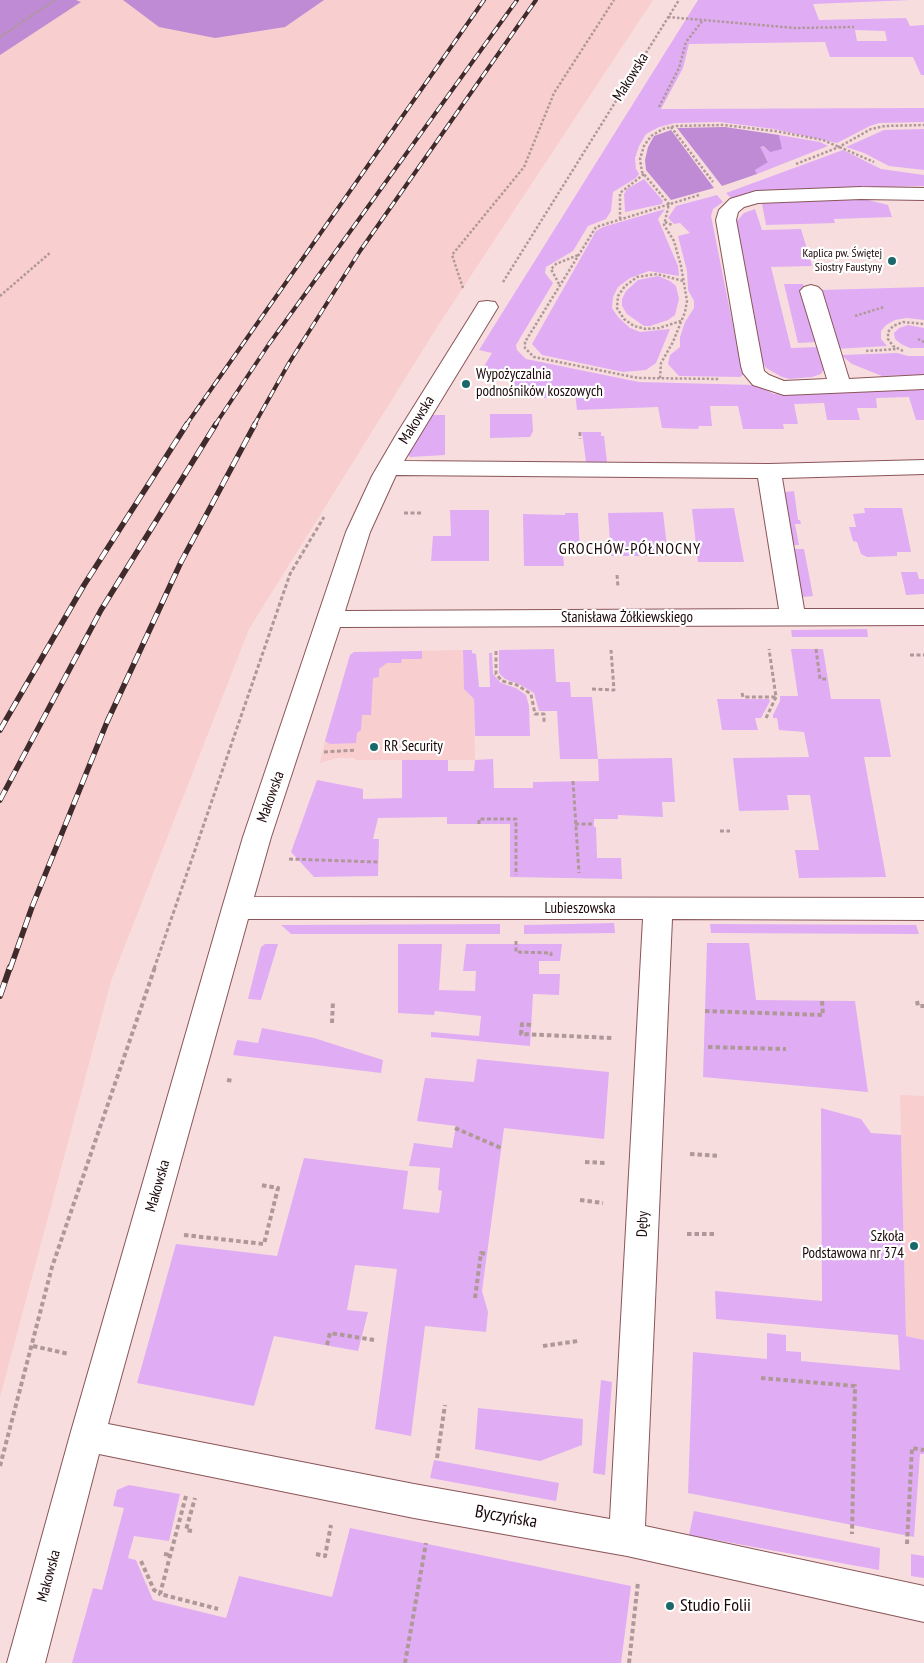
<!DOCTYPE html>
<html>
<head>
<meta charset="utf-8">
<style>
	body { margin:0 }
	canvas { display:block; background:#f7ddde }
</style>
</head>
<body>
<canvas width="924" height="1663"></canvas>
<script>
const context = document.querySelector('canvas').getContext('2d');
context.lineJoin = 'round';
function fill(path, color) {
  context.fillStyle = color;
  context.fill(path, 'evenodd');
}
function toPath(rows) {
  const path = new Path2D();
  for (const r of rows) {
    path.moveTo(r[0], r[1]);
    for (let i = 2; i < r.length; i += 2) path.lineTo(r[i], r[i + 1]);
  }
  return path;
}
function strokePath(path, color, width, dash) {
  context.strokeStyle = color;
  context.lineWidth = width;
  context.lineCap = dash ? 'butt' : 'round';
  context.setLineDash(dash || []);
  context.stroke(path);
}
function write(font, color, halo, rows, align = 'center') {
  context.font = font + ' "PT Sans Narrow",sans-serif';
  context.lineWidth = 4.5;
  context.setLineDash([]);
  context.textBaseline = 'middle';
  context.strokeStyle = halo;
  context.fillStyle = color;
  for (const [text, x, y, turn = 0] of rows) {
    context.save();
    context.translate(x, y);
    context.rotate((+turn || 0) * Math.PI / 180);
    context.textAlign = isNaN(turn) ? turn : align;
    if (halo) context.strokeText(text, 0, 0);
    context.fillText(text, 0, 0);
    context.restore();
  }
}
fill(toPath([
	[0,0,653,0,439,324,249,629,111,981,0,1397],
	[463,650,464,689,474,699,475,760,355,760,355,758,337,758,320,763,325,741,350,655,354,652],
	[900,1095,924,1096,924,1340,906,1336]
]), '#f9cecf');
fill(toPath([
	[698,0,911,0,813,4,819,20,906,18,910,26,924,25,924,75,921,75,913,57,830,57,825,42,689,44,683,68,661,109,924,108,924,122,879,123,870,126,837,143,774,129,720,122,675,123,659,127,646,134,639,146,635,158,636,169,639,174,636,178,613,192,611,211,606,219,588,226,573,251,546,267,545,273,553,283,516,345,517,350,526,359,639,382,755,385,774,394,924,388,924,420,916,420,909,397,876,398,877,408,857,408,860,420,827,420,824,403,794,404,798,424,783,424,784,429,743,429,738,406,710,406,712,426,699,426,698,429,662,428,658,407,577,410,575,392,547,392,547,398,513,398,512,374,483,368,492,353,479,350],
	[855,30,885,31,887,41,857,41],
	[924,129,924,170,889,166,864,153,846,147,884,130],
	[779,135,820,142,828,146,757,174,755,170,768,161,759,147,762,146,770,152,780,144],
	[843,150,881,169,924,175,924,186,771,190,733,200,726,193],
	[644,179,663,201,662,204,625,212,624,194,627,189],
	[717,195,723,202,713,209,711,216,742,371,744,374,740,377,679,376,668,364,670,355,680,347,680,337,685,322,694,308,694,301,688,290,687,271,678,236,690,233,680,223,674,224,668,218,676,206],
	[860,198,888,205,892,217,834,219,835,223,766,225,762,204,768,202],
	[665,209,658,219,678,266,679,276,649,271,630,278,618,287,613,297,612,308,618,317,630,328,640,332,670,329,656,363,646,370,623,372,542,355,532,344,596,231,603,227],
	[755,209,762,230,801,229,812,266,771,267,791,348,820,347,824,369,821,374,812,377,790,379,782,377,766,368,762,361,736,222,744,213],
	[658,276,670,281,676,286,679,299,675,315,668,320,650,326,644,326,627,314,622,306,622,299,626,291,638,280],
	[784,284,803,284,818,342,798,343],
	[924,287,924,320,907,318,895,320,886,325,881,331,881,339,887,346,836,349,821,290],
	[908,325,924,328,924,348,910,348,901,344,895,339,894,333,899,328],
	[897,353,908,356,924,356,924,375,882,376,852,364,841,355],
	[490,414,532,414,533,431,530,437,490,438],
	[432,415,445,415,445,455,410,457,408,455],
	[582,432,601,432,601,436,604,436,607,462,586,462],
	[794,491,798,520,800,520,801,524,795,524,799,545,789,545,777,493],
	[734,508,744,562,698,562,692,509],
	[864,508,902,508,911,552,897,552,897,556,867,557,861,554,857,542,853,541,849,527,856,527,853,514,865,513],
	[450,510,489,510,489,561,431,561,433,536,451,536],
	[663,512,668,556,611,556,608,513],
	[565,513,578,513,580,553,563,553,564,566,524,566,523,514,565,515],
	[793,549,804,549,813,596,802,597],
	[901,572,917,572,919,579,924,579,924,594,906,595],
	[867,629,868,637,792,637,791,630],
	[554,649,556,682,570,682,571,697,592,697,598,759,672,758,675,802,662,802,663,817,618,815,618,819,594,819,594,827,596,827,597,858,621,858,622,879,510,877,510,824,447,824,447,817,378,818,373,839,379,839,378,876,314,877,291,852,317,780,363,789,363,799,402,798,402,760,448,760,448,771,474,771,475,760,493,759,494,788,533,788,533,782,599,781,598,759,560,759,557,711,539,711,534,693,519,684,505,679,499,673,499,650],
	[791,649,823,649,831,699,880,699,891,757,864,757,886,877,799,878,795,850,819,850,810,795,787,795,789,810,739,811,733,758,809,757,804,732,779,730,777,718,773,718,773,715,780,701,780,696,798,696],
	[463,650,472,650,472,653,476,654,479,687,490,687,489,653,492,653,493,674,501,683,516,688,526,695,529,706,530,736,475,736,474,699,464,689],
	[422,651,422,659,402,659,401,663,387,663,379,669,379,677,373,678,371,715,362,715,361,730,357,733,356,743,330,744,325,741,350,655,354,652],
	[717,699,769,699,770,701,761,718,755,718,758,730,722,730],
	[614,923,615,933,524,934,524,925],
	[500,924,500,934,291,934,281,925],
	[710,924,916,925,919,934,711,933],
	[707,943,749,943,756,1000,855,1001,868,1092,703,1077],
	[265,944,278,944,261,1000,248,999,261,947],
	[398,944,442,944,439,990,475,991,476,971,463,971,466,944,562,944,560,961,539,961,539,974,560,974,559,995,533,994,530,1046,431,1037,431,1032,479,1036,481,1016,435,1011,434,1015,398,1013],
	[262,1028,314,1038,383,1060,381,1073,233,1055,237,1040,258,1043],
	[477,1059,609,1072,604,1139,504,1128,482,1291,488,1312,486,1332,425,1326,411,1436,375,1429,397,1269,355,1265,347,1310,368,1312,358,1351,274,1336,254,1406,137,1383,176,1244,277,1256,304,1158,408,1171,403,1209,439,1213,442,1191,438,1190,440,1168,409,1166,414,1143,452,1148,456,1126,417,1121,425,1078,474,1082],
	[821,1108,861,1119,871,1133,901,1135,906,1336,924,1340,924,1454,920,1454,914,1537,688,1493,693,1352,767,1359,767,1333,786,1335,786,1351,801,1352,801,1361,900,1370,898,1335,716,1319,715,1291,822,1301],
	[601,1380,612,1382,605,1475,593,1473],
	[478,1408,583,1419,582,1445,540,1461,475,1449],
	[434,1460,559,1483,556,1501,430,1478],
	[129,1485,180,1494,169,1541,134,1536,128,1558,136,1560,153,1600,226,1618,239,1576,332,1597,350,1528,631,1586,621,1663,72,1663,93,1588,102,1590,124,1508,113,1506,117,1490],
	[694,1511,880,1548,879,1570,689,1535],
	[911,1554,924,1556,924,1578,911,1576]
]), '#e0adf5');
fill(toPath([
	[0,0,76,0,81,2,0,55],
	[123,0,324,0,285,27,215,38,159,27],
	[725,127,779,135,782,149,770,152,763,146,760,147,768,162,755,170,757,174,722,186,677,128],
	[671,130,705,176,714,188,671,200,646,170,645,160,648,147,654,136]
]), '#be8bd4');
const minor = toPath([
	[861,187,924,188,924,200,861,199,758,203,744,207,738,212,736,220,764,371,769,375,784,381,827,379,800,291,804,287,811,285,818,287,822,291,849,379,924,375,924,389,784,395,753,385,743,373,741,366,716,220,719,210,730,199,756,191,861,187],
	[487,301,495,302,498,307,404,461,769,464,924,460,924,474,782,478,804,609,924,609,924,625,340,627,271,837,254,897,924,898,924,920,672,919,645,1526,924,1586,924,1622,627,1556,414,1518,99,1454,45,1663,7,1663,70,1435,222,908,243,837,346,532,372,476,396,435,476,307,479,302,487,301],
	[396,475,758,478,779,609,345,611,370,532,396,475],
	[248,919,643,919,610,1519,414,1484,108,1424,248,919]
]);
strokePath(minor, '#8a5559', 2);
strokePath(toPath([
	[668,17,795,28,854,27],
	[0,37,55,0],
	[659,107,679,68,686,42,703,20],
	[671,127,713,182],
	[796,164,839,147,871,129,885,126,924,125],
	[699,195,596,227,525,342,525,348,534,357,638,378,720,379],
	[620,219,620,193,644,174],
	[665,222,672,225],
	[503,282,679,0],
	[559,284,551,269,556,264,578,255],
	[463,288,452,255,524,167,554,93,614,0],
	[0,296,51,252],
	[855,316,884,307],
	[681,321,659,328,646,329,634,326,624,319,617,308,618,296,625,286,637,277,657,274,683,281],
	[918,339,924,342],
	[866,351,897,349],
	[903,351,893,346,888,339,888,332,893,326,903,322,924,324],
	[660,378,661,363,673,342,685,312,687,301,681,266,674,241,664,225,669,204,642,172,640,159,644,146,651,136,663,129,675,126,723,125,775,131,823,140,874,162]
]), '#b09899', 2.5, [2.5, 2]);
strokePath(toPath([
	[580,432,580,439],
	[404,513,421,513],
	[617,575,618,587],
	[816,649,820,679,826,679],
	[496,651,496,674,502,681,517,685,531,694,535,714,544,714,544,722],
	[910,655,924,655],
	[592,689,614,690,611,650],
	[742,693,743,697,776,697,769,649],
	[766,718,776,697],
	[324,752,356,750],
	[573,781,579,873],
	[479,824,479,819,516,819,516,875],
	[575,824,593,824],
	[720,831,730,831],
	[289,859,378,862],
	[516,941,516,952,551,953,551,956],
	[154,969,290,574,324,517]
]), '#b09899', 3, [4, 2.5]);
strokePath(toPath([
	[917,1001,918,1006,924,1006],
	[705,1011,823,1015,822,1001],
	[332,1023,333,1001],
	[531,1025,522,1024,521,1034,612,1038],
	[708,1047,786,1049],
	[227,1080,234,1081],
	[455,1128,501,1148],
	[690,1154,720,1156],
	[585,1162,606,1163],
	[580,1200,603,1203],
	[687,1234,717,1234],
	[184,1235,264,1244,278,1188,261,1185],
	[475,1298,481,1253,487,1254],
	[327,1345,330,1333,374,1340],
	[33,1346,69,1354],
	[543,1346,578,1341],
	[761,1378,855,1386,852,1534],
	[437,1458,445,1405],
	[0,1466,52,1267,155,967],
	[186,1496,160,1594,218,1609],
	[192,1531,186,1530,195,1498],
	[907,1544,912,1448,924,1450],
	[164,1554,171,1555],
	[316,1554,325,1556,331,1525],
	[141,1561,154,1590,160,1594],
	[405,1663,426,1543],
	[629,1663,638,1582]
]), '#b09899', 4, [4.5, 3]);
fill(minor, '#fff');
const railFar2 = toPath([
	[186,425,484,0],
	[215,425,269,344,517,0],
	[254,425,289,363,360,251,536,0]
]);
const railFar1 = toPath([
	[0,730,84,585,187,424],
	[0,800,101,610,216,424],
	[10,969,32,907,107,722,181,562,255,424]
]);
const rail = toPath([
	[0,996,10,967]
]);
strokePath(railFar2, '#3f2a2c', 4);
strokePath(railFar1, '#3f2a2c', 5.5);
strokePath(rail, '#3f2a2c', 6);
strokePath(railFar2, '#fff', 2.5, [8]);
strokePath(railFar1, '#fff', 4, [11]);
strokePath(rail, '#fff', 4.5, [14]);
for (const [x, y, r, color] of [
	[892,261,5,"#1a6869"],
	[466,384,5,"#1a6869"],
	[374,747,5,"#1a6869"],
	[914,1246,5,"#1a6869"],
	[670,1606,5,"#1a6869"]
]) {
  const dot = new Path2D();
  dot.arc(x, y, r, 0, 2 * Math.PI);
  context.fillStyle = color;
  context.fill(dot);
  strokePath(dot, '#fff', 2);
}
write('12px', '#1a0608', '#fff', [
	["Kaplica pw. Świętej",882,254],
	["Siostry Faustyny",882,268]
], 'right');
write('15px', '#1a0608', '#fff', [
	["Makowska",631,77,-58],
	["Makowska",417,420,-58],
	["Stanisława Żółkiewskiego",627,618],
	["Makowska",271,797,-70],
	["Lubieszowska",580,909],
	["Makowska",158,1186,-74],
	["Dęby",643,1224,-88],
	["Makowska",49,1576,-75]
]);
write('15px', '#1a0608', '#fff', [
	["Wypożyczalnia",476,375],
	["podnośników koszowych",476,392],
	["RR Security",384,747],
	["Szkoła",904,1237,"right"],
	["Podstawowa nr 374",904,1254,"right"]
], 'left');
context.letterSpacing = '1px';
write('16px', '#1a0608', '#fff', [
	["GROCHÓW-PÓŁNOCNY",630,549]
]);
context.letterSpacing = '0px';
write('18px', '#1a0608', '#fff', [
	["Byczyńska",506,1517,10]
]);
write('18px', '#1a0608', '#fff', [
	["Studio Folii",680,1606]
], 'left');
</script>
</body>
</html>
